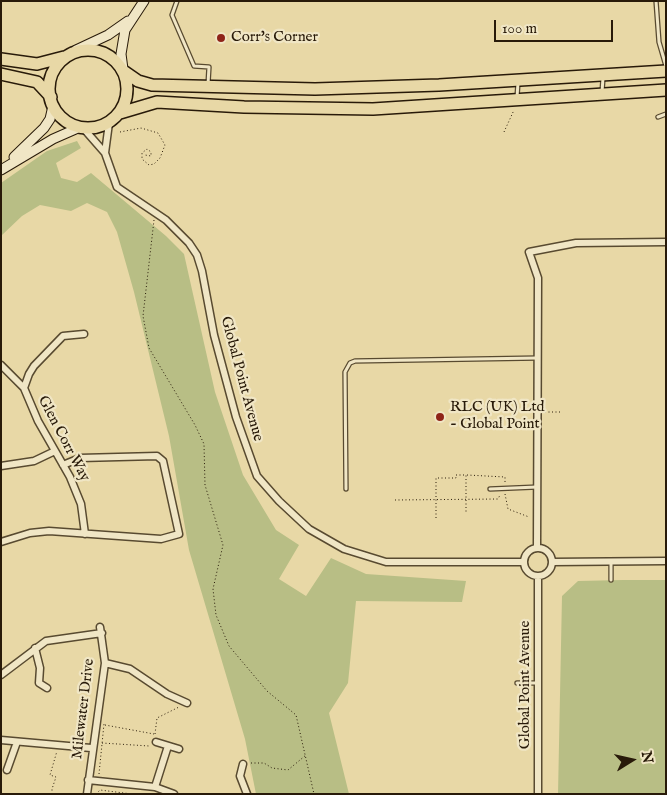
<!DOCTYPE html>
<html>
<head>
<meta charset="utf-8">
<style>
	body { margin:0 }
	#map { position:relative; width:667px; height:795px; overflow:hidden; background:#e8d8a6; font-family:"IM FELL English",serif }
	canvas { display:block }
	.frame { position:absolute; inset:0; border:2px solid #281a09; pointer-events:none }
	.north { position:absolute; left:607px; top:735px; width:50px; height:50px; -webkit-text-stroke:4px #f0e6c5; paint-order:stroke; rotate:80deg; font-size:14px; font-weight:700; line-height:20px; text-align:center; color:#281a09 }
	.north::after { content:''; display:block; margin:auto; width:18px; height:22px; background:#281a09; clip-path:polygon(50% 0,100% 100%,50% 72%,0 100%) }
	.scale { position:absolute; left:494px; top:20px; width:119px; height:22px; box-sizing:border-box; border:2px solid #281a09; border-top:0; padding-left:6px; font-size:15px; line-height:18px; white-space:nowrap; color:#281a09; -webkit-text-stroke:4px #f0e6c5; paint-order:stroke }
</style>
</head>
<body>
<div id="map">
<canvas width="667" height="795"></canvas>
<div class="frame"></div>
<div class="north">N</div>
<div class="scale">100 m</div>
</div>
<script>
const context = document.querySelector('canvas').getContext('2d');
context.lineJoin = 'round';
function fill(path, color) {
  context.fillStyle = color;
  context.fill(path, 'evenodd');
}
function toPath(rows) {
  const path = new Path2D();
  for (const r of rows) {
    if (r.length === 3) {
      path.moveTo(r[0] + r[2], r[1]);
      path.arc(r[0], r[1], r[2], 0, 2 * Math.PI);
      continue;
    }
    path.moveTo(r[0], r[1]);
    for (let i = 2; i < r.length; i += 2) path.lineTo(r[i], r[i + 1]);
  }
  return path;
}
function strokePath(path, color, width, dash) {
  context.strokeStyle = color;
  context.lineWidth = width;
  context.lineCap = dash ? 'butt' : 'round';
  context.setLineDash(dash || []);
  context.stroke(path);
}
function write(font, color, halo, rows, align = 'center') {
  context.font = font + ' "IM FELL English",serif';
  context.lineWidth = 4.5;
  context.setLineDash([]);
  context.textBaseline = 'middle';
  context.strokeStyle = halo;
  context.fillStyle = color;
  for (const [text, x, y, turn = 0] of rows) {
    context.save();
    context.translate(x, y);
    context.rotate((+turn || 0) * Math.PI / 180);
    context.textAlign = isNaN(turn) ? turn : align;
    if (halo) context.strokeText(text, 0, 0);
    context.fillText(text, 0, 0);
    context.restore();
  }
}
fill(toPath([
	[77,141,81,148,56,163,61,178,77,182,91,173,166,236,184,254,215,392,243,475,276,530,299,545,279,579,306,596,331,558,366,574,466,581,462,602,356,601,348,683,329,713,349,794,256,794,245,739,189,550,169,436,134,292,117,232,107,212,87,203,71,211,40,205,22,216,1,236,1,183,47,151],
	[623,580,666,580,666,794,558,794,562,596,578,581]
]), '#b8be85');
const lane = toPath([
	[177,1,172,15,194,66,209,67,208,84],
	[656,1,659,42,666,66],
	[602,92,603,78],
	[517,97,518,83],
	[658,117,666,114],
	[346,489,345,372,350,363,355,361,537,358],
	[490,489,537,487],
	[611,580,611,562],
	[517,683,538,683]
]);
const street = toPath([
	[84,129,105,153,117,187,166,220,189,243,197,255,202,271,214,335,236,417,257,476,279,501,309,529,344,549,386,562,524,562],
	[105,153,109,123],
	[1,365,24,388,38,421,70,477,81,504,85,534],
	[24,388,29,374,34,366,63,336,84,334],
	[1,466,34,461,55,451],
	[1,542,30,533,49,531,161,539,179,534,163,461,157,456,80,458,63,465],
	[537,547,538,278,529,252,576,243,666,242],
	[538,562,14],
	[552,562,666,561],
	[538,576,538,794],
	[35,648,40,668,39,683,47,688],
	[105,663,130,669,167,694,187,703],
	[1,675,46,641,102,633],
	[1,740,91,748],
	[156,742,179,749],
	[243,764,240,776,247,794],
	[7,770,17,742],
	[88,780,155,787,174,794],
	[155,787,168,746],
	[87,794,105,663,100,627]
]);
const secondary = toPath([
	[76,50,108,35,128,21],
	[123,69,121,54,125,30,144,1],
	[14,157,44,128,50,119,53,106],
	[1,170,53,139,78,128]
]);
const highway = toPath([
	[88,89,39],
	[1,59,37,64,64,57],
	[125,72,138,81,152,85,315,89,439,85,666,71],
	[1,74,37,82,51,97],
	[120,113,157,102,244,107,373,109,666,90]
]);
strokePath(lane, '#584a30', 5.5);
strokePath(street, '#584a30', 9);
strokePath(secondary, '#281a09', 11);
strokePath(highway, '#281a09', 14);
strokePath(toPath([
	[120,132,141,128,158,133,165,145,160,158,154,164,149,165,142,159,142,153,147,149,151,152,151,156,145,155],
	[504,132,514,110],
	[154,220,143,316,149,348,195,425,204,444,205,485,223,545,213,589,216,615,229,646,267,691,296,715,314,794],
	[545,412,562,412],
	[467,475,505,477,505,483],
	[505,494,508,509,529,517],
	[395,500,498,499,500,495],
	[436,518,436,478,456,478,456,475,466,475,466,512],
	[105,725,154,734],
	[155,734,157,718,179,707],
	[102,743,149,746],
	[251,763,264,763,272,768,288,770,306,755],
	[99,774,104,724],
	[52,794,52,789,56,777,50,775,57,751],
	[96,794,100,790,132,794]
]), '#281a09', 1, [1, 2.5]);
strokePath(lane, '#f0e6c5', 3);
strokePath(street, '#f0e6c5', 6);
strokePath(secondary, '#f0e6c5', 9);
strokePath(highway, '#e8d8a6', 11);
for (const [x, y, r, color] of [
	[221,38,5,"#8f2418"],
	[440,417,5,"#8f2418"]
]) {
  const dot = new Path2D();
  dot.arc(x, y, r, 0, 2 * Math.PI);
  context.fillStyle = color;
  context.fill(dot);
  strokePath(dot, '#f0e6c5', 2);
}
write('15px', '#281a09', '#f0e6c5', [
	["Corr's Corner",231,38],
	["RLC (UK) Ltd",450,408],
	["- Global Point",450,425]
], 'left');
write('15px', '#281a09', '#f0e6c5', [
	["Global Point Avenue",241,379,75],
	["Glen Corr Way",63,439,62],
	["Global Point Avenue",526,685,-90],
	["Milewater Drive",84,709,-83]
]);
</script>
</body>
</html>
